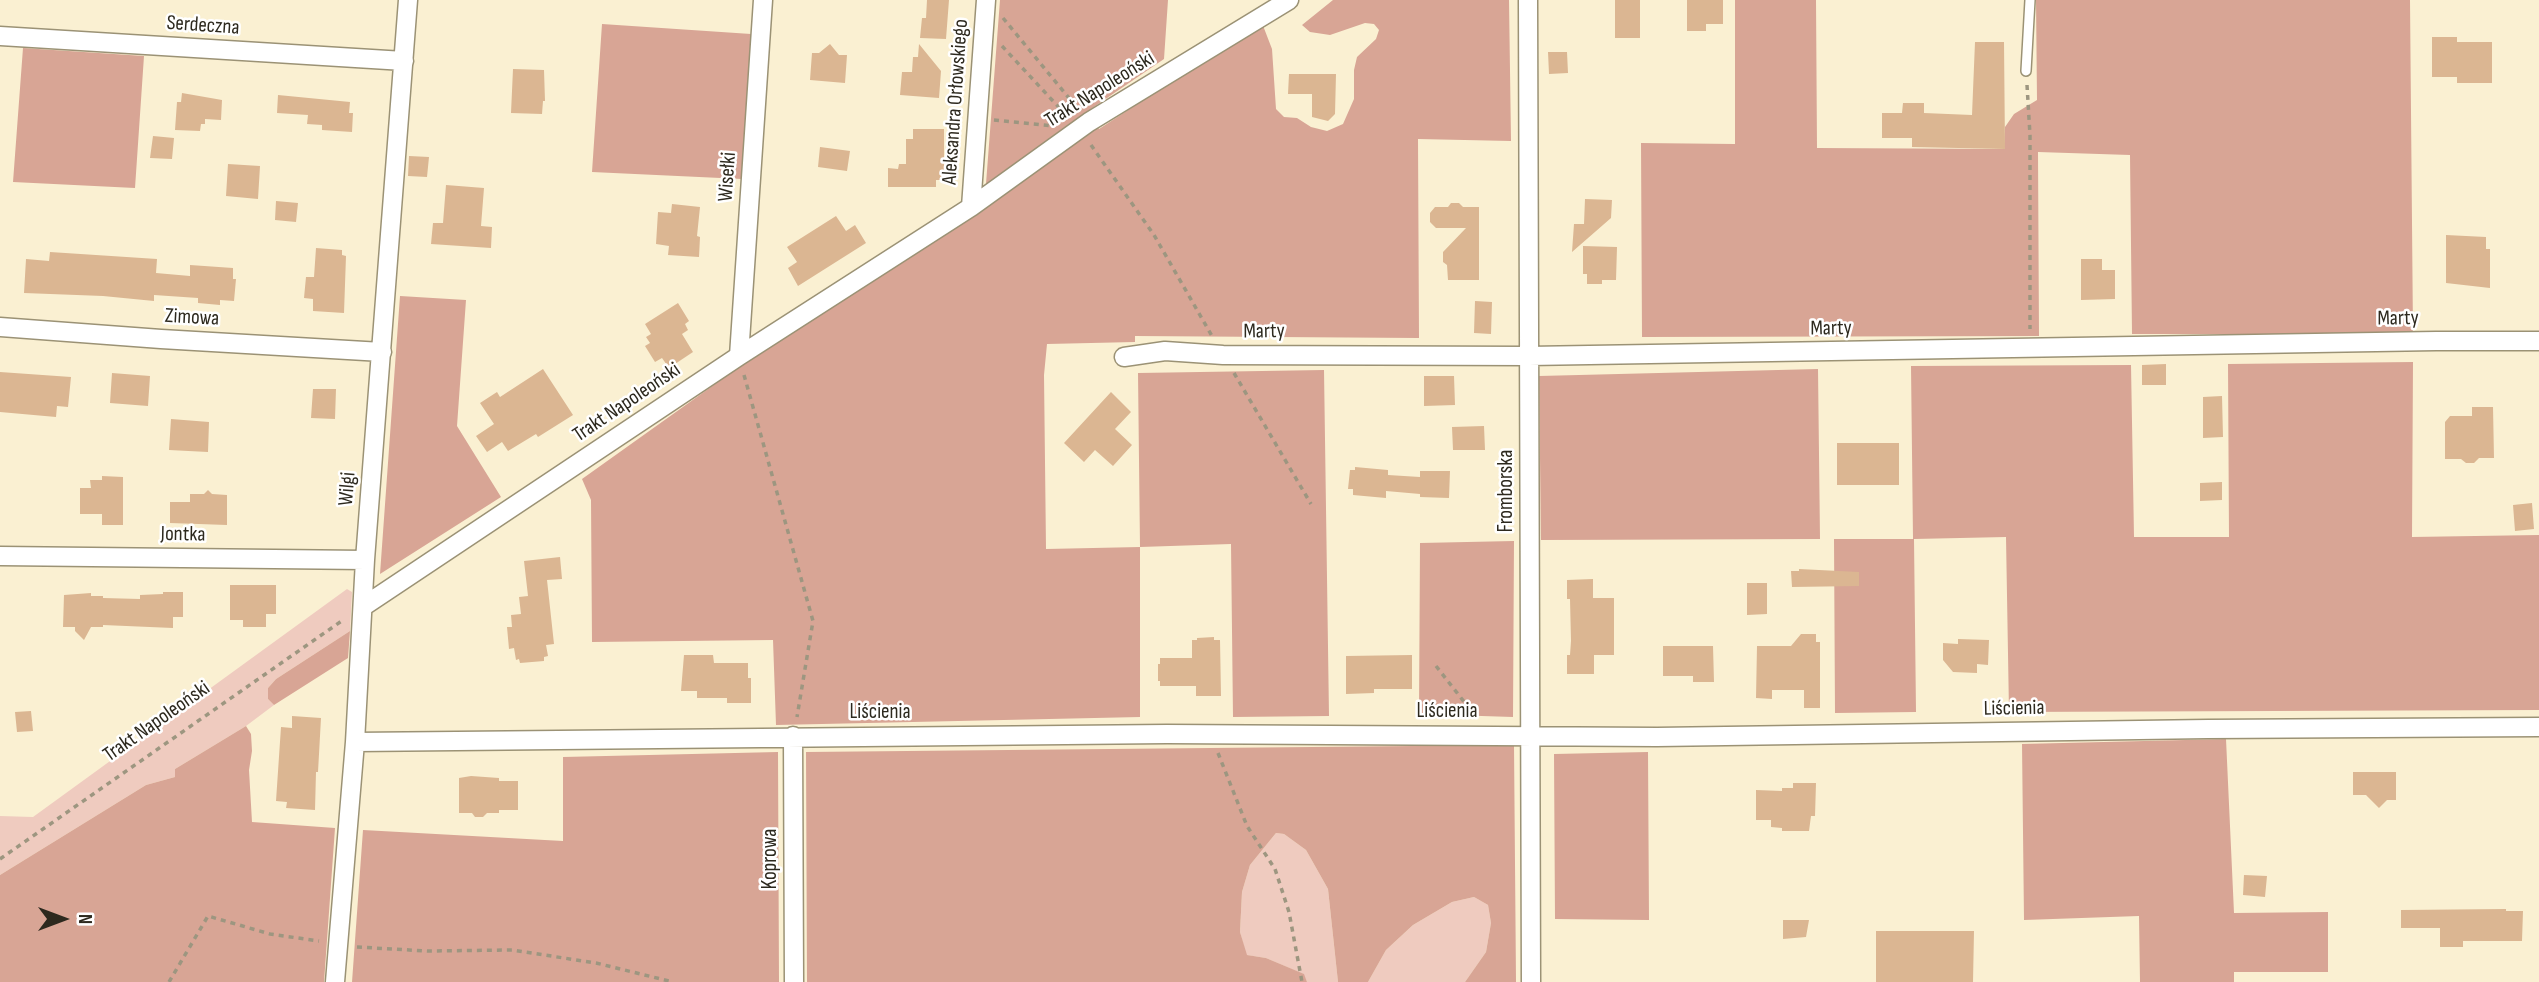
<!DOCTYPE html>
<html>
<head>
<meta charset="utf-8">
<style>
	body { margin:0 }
	#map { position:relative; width:2539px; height:982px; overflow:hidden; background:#faf0d2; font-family:"Sofia Sans Condensed",sans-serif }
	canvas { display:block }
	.north { position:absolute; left:28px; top:884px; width:70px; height:70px; -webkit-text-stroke:5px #fff; paint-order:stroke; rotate:90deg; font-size:19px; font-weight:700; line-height:28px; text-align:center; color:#2d291e }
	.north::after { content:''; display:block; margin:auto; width:24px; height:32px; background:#2d291e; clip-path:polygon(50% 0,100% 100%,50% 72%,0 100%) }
</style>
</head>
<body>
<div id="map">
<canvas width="2539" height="982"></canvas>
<div class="north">N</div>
</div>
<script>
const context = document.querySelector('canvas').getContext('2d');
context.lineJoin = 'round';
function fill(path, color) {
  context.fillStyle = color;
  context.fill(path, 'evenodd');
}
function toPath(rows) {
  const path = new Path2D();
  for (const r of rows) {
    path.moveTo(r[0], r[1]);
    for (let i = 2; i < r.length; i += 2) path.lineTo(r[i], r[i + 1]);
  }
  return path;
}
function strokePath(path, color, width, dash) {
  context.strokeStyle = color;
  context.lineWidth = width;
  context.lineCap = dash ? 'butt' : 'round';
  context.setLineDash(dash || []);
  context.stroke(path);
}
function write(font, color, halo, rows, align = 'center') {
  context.font = font + ' "Sofia Sans Condensed",sans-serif';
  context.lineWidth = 5;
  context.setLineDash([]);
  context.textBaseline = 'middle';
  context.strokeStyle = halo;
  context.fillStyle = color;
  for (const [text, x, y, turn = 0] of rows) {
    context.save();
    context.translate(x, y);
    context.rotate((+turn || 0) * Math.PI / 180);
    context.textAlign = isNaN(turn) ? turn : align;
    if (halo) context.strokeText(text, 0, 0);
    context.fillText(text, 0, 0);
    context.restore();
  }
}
fill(toPath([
	[347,589,352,592,350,631,276,679,268,688,268,699,274,705,246,726,175,769,175,777,146,785,0,875,0,816,33,817],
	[1276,833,1284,834,1306,850,1328,889,1338,982,1307,982,1303,974,1266,958,1246,955,1240,932,1242,892,1250,865],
	[1474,897,1488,905,1491,923,1486,952,1465,982,1368,982,1386,950,1413,925,1452,902]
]), '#efcbbf');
fill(toPath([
	[1000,0,1168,0,1164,59,1088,111,1099,129,1262,23,1272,49,1276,109,1284,117,1297,118,1311,127,1327,131,1343,124,1354,99,1354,70,1357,57,1376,39,1379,30,1374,24,1365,23,1330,35,1310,32,1302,25,1333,0,1509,0,1511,141,1418,139,1419,338,1135,336,1135,342,1047,344,1044,375,1046,549,1140,547,1138,373,1324,370,1329,716,1233,717,1231,544,1140,547,1140,717,776,725,773,640,592,642,591,500,582,479,739,367,984,210],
	[1735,0,1816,0,1817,148,2004,149,2005,127,2014,114,2037,100,2036,0,2410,0,2413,334,2132,334,2130,155,2038,152,2039,336,1642,337,1641,143,1735,144],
	[602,24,751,34,742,179,592,172],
	[23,48,144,56,135,188,13,182],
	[400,296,466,300,457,426,501,497,380,574],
	[2413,362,2412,537,2539,535,2539,710,2009,712,2006,537,1914,539,1916,712,1835,713,1834,539,1913,539,1911,366,2131,365,2134,537,2229,537,2228,364],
	[1818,369,1820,539,1541,540,1539,376],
	[1514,541,1513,717,1419,714,1420,543],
	[350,631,348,658,274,705,268,699,268,688,276,679],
	[246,726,251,734,252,751,249,770,252,822,335,828,324,982,0,982,0,875,146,785,175,777,175,769],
	[2226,739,2234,913,2328,912,2328,972,2234,972,2234,982,2140,982,2139,916,2024,920,2022,744],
	[1514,745,1516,982,1465,982,1486,952,1491,923,1488,905,1474,897,1452,902,1413,925,1386,950,1368,982,1338,982,1328,889,1306,850,1284,834,1276,833,1250,865,1242,892,1240,932,1247,955,1266,958,1304,974,1307,982,807,982,806,752],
	[778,752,779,982,352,982,363,830,563,841,563,757],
	[1648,752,1649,920,1555,919,1554,754]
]), '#d8a595');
fill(toPath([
	[927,0,949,0,946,39,920,38,922,18,926,18],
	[1615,0,1640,0,1640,38,1615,38],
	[1687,0,1723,0,1723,24,1706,24,1706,31,1687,31],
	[2432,37,2457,37,2457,42,2492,42,2492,83,2457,83,2457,77,2432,77],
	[1975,42,2004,42,2005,149,1912,147,1912,138,1882,138,1882,113,1902,113,1903,103,1924,103,1924,113,1972,115],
	[830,44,839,55,847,55,845,83,810,80,812,53,819,53],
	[919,44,941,71,939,98,900,95,902,72,912,72,913,57,918,57],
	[1548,52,1567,52,1568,73,1549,74],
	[513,69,544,70,545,101,543,101,542,114,511,113],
	[1289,74,1336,74,1335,114,1328,121,1312,117,1312,94,1288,94],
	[182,93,222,100,221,120,205,119,205,124,201,124,200,131,175,130,177,102,181,102],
	[278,95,350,102,349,113,353,113,352,132,322,130,322,125,307,124,308,115,277,113],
	[913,129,944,129,944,180,936,180,936,187,888,187,888,168,898,169,899,164,906,164,906,139,913,139],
	[153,136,174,138,172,159,150,158],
	[820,147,850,151,847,171,818,167],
	[409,156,429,157,427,177,408,176],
	[228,164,260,166,258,199,226,196],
	[446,185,484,188,481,226,492,227,491,248,431,244,433,223,443,223],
	[1585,199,1612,200,1611,218,1572,252,1574,224,1584,224],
	[276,201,298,203,296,222,275,220],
	[1451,203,1459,203,1463,207,1479,207,1479,280,1448,280,1447,265,1443,262,1443,252,1466,228,1436,228,1430,222,1430,213,1435,207,1448,207],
	[672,204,700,207,697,236,700,237,699,257,668,255,669,246,656,244,658,212,671,213],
	[836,216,846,231,855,225,866,243,798,286,788,268,797,262,787,247],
	[2446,235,2486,237,2486,249,2490,249,2490,288,2446,283],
	[1583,246,1617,247,1616,280,1602,280,1602,284,1587,284,1587,274,1583,274],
	[316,248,342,250,342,255,346,256,344,313,313,311,313,299,304,298,306,277,314,277],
	[50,252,157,259,156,273,190,276,190,265,233,268,233,279,236,279,234,301,220,300,220,305,198,303,198,298,154,295,154,301,103,296,24,293,26,259,49,261],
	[2081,259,2102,259,2102,270,2115,270,2115,299,2081,300],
	[1475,301,1492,302,1491,334,1474,333],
	[678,303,689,321,685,324,688,330,682,334,693,352,669,368,662,358,655,362,645,346,650,343,646,337,651,334,645,324],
	[2166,364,2166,385,2142,385,2142,365],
	[543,369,573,415,538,437,536,434,508,451,502,442,487,452,476,436,494,424,480,403,497,392,500,397],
	[0,372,71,377,68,407,57,406,56,417,0,412],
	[112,373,150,376,148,406,110,403],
	[1424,376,1454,376,1455,405,1424,406],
	[313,389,336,389,335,419,311,418],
	[1111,392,1131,412,1115,429,1132,445,1113,466,1095,450,1084,462,1064,443],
	[2222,396,2223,437,2203,438,2203,397],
	[2472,407,2493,407,2494,458,2479,458,2474,463,2466,463,2461,459,2445,459,2445,422,2450,416,2472,416],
	[171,419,209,422,208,452,169,450],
	[1484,426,1485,450,1453,450,1452,427],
	[1837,443,1899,443,1899,485,1837,485],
	[1355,467,1388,470,1388,475,1420,477,1420,471,1450,471,1449,498,1420,497,1420,494,1386,491,1386,498,1353,495,1353,489,1348,489,1350,470,1355,470],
	[102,476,123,477,123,525,102,525,102,514,80,514,80,488,91,488,90,480,102,480],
	[2222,482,2222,500,2200,501,2200,483],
	[208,490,212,494,227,495,227,525,170,523,170,502,190,502,190,494,204,494],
	[2532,503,2534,529,2515,531,2513,505],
	[560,557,562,579,547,580,554,644,546,645,548,656,544,657,544,661,520,663,519,659,516,660,514,648,509,649,507,627,512,627,511,615,521,614,519,597,528,596,524,561],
	[1799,569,1859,572,1859,586,1792,587,1791,571,1799,571],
	[1593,579,1593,598,1614,598,1614,655,1594,655,1594,674,1567,674,1567,655,1570,655,1571,641,1570,599,1567,599,1567,580],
	[1747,583,1767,583,1767,614,1747,615],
	[230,585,276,585,276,614,266,614,266,627,243,627,243,620,230,620],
	[163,592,183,592,183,617,173,617,173,628,103,625,103,627,91,627,84,640,75,631,75,627,63,627,64,595,91,593,91,596,103,596,103,598,140,599,140,595,163,594],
	[1801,634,1816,634,1816,642,1820,642,1820,708,1804,708,1804,690,1772,690,1772,699,1756,698,1757,646,1791,646],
	[1214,637,1214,640,1220,640,1221,696,1196,696,1196,686,1160,686,1160,681,1158,681,1158,664,1160,664,1160,658,1192,658,1192,640,1197,640,1197,638],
	[1958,639,1989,640,1988,665,1977,664,1977,673,1953,672,1943,660,1943,643,1958,644],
	[1663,646,1713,646,1714,682,1693,682,1693,676,1663,676],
	[684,655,713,655,714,663,748,663,748,678,751,678,751,703,727,703,727,698,697,698,697,691,681,691],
	[1412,655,1412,689,1374,689,1374,693,1346,694,1346,656],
	[31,711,33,731,17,732,15,712],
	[292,716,321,718,318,772,316,772,315,810,286,808,287,802,276,801,281,727,292,728],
	[2353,772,2396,772,2396,800,2387,800,2379,808,2366,795,2353,795],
	[471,776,499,778,499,781,518,781,518,810,499,810,499,813,487,813,483,817,475,817,472,813,459,813,459,778],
	[1793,783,1816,783,1815,816,1811,816,1809,831,1782,831,1782,828,1771,827,1771,820,1756,820,1756,790,1782,791,1782,788,1793,788],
	[2244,875,2267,876,2265,897,2243,895],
	[2506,909,2506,911,2523,911,2522,941,2463,941,2463,947,2440,947,2440,928,2401,928,2401,910],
	[1783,920,1809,920,1806,937,1783,939],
	[1876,931,1974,931,1973,982,1876,982]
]), '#dbb692');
const service = toPath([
	[2026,71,2030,0]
]);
const minor = toPath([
	[1528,0,1531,982],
	[0,36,404,61],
	[971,207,986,0],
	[0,327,161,339,382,352],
	[739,356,763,0],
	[1124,357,1165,351,1223,355,1529,356,2436,341,2539,341],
	[0,556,365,560],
	[364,606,739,356,971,207,1089,122,1289,0],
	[793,736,794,982],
	[355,742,1167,734,1657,737,2208,729,2539,727],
	[335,982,355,742,365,560,408,0]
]);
strokePath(service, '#9b9275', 12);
strokePath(minor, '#9b9275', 21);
strokePath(toPath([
	[1003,18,1078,109],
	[1002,46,1066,115],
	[2027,85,2030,135,2030,329],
	[994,120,1053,126],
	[1091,145,1154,235,1212,336],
	[1234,373,1311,504],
	[744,375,813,621,797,717],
	[1436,666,1476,717],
	[1218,753,1247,826,1275,869,1289,912,1302,982],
	[0,859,343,620],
	[357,947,427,951,512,950,596,963,673,982],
	[169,982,208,916,270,934,319,941]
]), '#9d9680', 3.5, [5, 5]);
strokePath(service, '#fff', 9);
strokePath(minor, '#fff', 18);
write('21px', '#2d291e', '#fff', [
	["Serdeczna",203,26,4],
	["Trakt Napoleoński",1100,90,-32],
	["Aleksandra Orłowskiego",956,102,-86],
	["Wisełki",728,177,-86],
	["Zimowa",192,318,3],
	["Marty",2398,319,-1],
	["Marty",1831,329,-1],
	["Marty",1264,332,-1],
	["Trakt Napoleoński",627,403,-34],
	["Wilgi",348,489,-85],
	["Fromborska",1507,491,-90],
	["Jontka",183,535,1],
	["Liścienia",2014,709,-1],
	["Liścienia",1447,712],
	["Liścienia",880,713],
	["Trakt Napoleoński",157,722,-35],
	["Koprowa",771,859,-90]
]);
</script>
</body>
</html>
